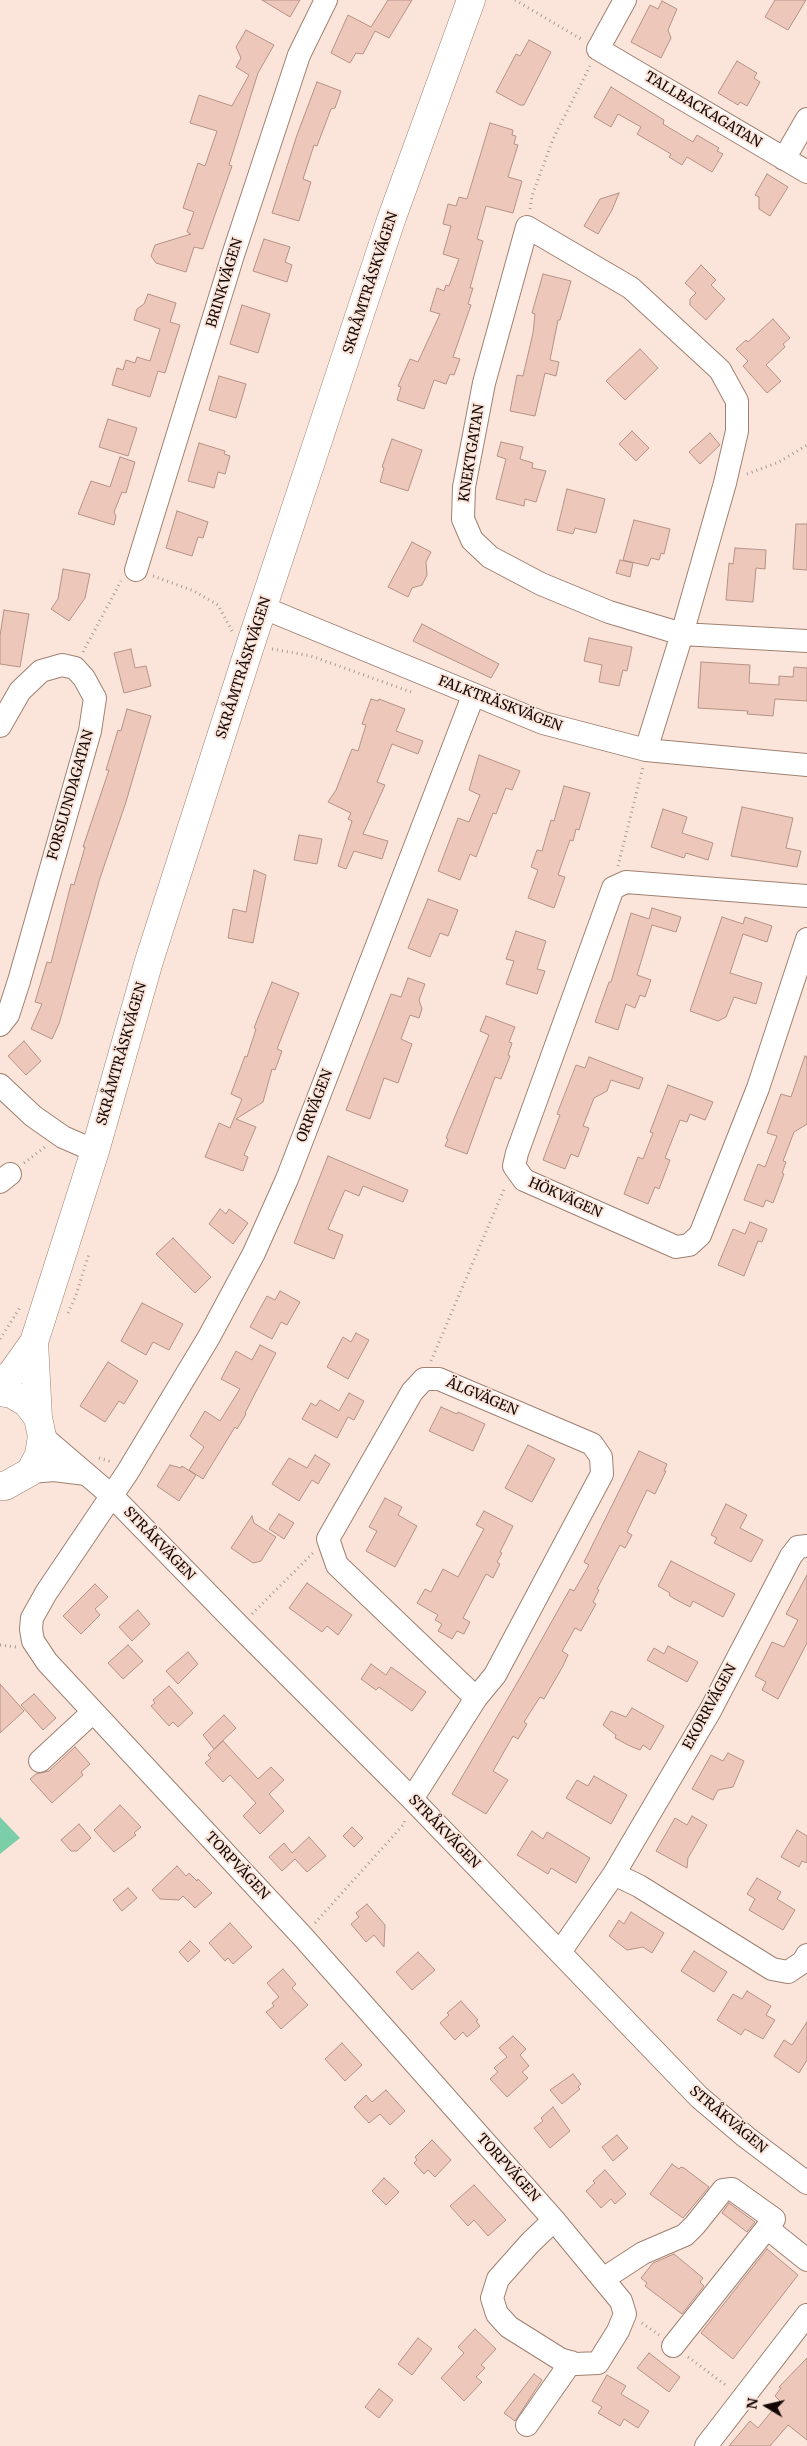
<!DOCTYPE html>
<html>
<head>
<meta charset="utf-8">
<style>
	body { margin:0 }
	#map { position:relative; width:807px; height:2446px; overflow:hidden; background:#fbe5db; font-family:Merriweather,serif }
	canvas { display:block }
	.north { position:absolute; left:742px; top:2381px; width:50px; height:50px; -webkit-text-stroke:4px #fbe5db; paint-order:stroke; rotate:279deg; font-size:14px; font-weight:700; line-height:20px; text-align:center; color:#140804 }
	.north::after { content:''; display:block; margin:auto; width:18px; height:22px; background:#140804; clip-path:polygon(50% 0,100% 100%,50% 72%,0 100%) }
</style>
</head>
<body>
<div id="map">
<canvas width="807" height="2446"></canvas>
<div class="north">N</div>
</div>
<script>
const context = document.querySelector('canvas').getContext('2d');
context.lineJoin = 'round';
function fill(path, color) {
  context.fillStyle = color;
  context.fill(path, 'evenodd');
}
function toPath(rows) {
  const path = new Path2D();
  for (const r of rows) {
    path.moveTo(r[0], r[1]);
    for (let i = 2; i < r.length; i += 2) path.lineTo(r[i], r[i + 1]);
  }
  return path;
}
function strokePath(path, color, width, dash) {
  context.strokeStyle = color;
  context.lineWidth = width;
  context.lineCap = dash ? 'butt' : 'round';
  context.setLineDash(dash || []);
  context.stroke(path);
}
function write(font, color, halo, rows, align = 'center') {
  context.font = font + ' Merriweather,serif';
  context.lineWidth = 4;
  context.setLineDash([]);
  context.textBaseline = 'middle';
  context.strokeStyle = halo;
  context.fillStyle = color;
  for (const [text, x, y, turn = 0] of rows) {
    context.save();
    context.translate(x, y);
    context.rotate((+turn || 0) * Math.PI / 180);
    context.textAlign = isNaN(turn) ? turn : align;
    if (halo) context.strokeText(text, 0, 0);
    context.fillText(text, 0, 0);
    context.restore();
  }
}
fill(toPath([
	[0,1817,20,1838,0,1854]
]), '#7ccea9');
const building = toPath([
	[262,0,300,0,290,17,262,0],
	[388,0,412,0,389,38,375,31,363,54,356,53,350,63,331,53,348,15,371,27,388,0],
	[775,0,806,0,788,30,765,17,775,0],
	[662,1,677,9,668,30,671,38,661,58,631,42,650,5,658,9,662,1],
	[246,30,274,45,258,73,229,165,232,166,203,249,194,247,186,272,156,263,151,256,155,245,191,234,187,232,194,212,183,208,198,163,205,166,217,131,190,123,199,95,232,106,249,75,236,67,241,58,236,47,246,30],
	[529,40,551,52,524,105,520,105,496,92,516,54,520,56,529,40],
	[737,61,757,73,754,78,760,82,747,106,740,102,738,105,718,93,737,61],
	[317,82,341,91,335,108,331,109,317,146,314,145,303,179,311,182,299,221,272,213,297,135,317,82],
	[611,87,664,120,663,124,693,142,697,135,719,148,717,151,723,154,712,172,687,157,682,165,669,157,671,154,637,134,641,127,618,114,611,127,594,117,611,87],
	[490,123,513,130,512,135,516,136,514,144,518,145,508,177,522,181,513,213,486,206,477,239,483,241,470,288,473,288,468,304,471,305,453,357,460,359,454,375,450,374,446,384,434,380,424,409,397,400,401,387,398,386,410,359,418,362,440,314,430,311,437,288,444,291,446,285,449,286,459,259,443,254,451,226,443,224,448,204,456,206,459,197,467,199,490,123],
	[767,174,788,187,770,216,759,209,759,197,755,195,767,174],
	[619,193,612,210,598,234,584,226,600,199,619,193],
	[264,239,290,247,285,262,292,265,287,282,253,271,264,239],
	[701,265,716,280,711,285,725,299,706,320,690,305,690,299,696,293,685,283,701,265],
	[543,274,571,281,560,320,558,320,550,360,559,362,556,376,545,373,535,416,510,411,517,375,523,376,533,333,535,314,532,313,543,274],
	[148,294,176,303,170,322,180,325,165,373,158,371,150,397,112,385,117,368,123,370,126,360,135,363,137,357,150,361,160,329,134,320,137,309,144,304,148,294],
	[242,305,270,314,258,353,230,344,242,305],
	[773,319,790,338,783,344,785,347,766,365,781,381,767,393,743,366,748,361,736,349,746,340,748,342,773,319],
	[640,349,658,368,625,400,606,381,640,349],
	[219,376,246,384,236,418,209,410,219,376],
	[108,419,137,428,128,456,99,447,108,419],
	[632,431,649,448,636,461,619,444,632,431],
	[710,433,720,445,700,464,689,452,710,433],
	[392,439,422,450,408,491,380,482,384,468,382,467,392,439],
	[501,442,523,447,520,459,533,463,532,468,546,471,536,502,525,499,524,506,496,499,506,459,497,456,501,442],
	[199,443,225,451,224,454,230,456,225,474,218,472,214,488,188,481,199,443],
	[120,457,135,462,126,493,122,492,114,512,116,516,114,525,78,514,91,481,110,487,120,457],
	[567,489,605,499,596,533,575,528,573,534,557,530,567,489],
	[177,511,208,522,203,538,198,537,192,556,166,548,177,511],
	[634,520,670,529,664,554,661,553,659,560,651,558,648,566,623,560,634,520],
	[796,524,807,524,807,570,793,569,796,524],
	[412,542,431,552,426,562,427,575,422,585,412,588,408,597,388,587,412,542],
	[735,548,766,550,765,569,756,568,753,602,726,600,729,563,733,564,735,548],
	[620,560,633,563,630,577,616,573,620,560],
	[63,569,90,574,85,598,69,621,51,609,58,599,63,569],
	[4,610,29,614,20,667,0,664,0,636,4,610],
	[422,624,499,664,491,678,413,641,422,624],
	[589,638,632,647,627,671,623,670,619,686,599,682,602,665,584,661,589,638],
	[131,649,135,668,146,666,151,686,124,693,114,653,131,649],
	[701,662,750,665,749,683,779,685,779,676,793,677,794,667,807,668,807,701,775,699,773,716,747,714,748,711,698,708,701,662],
	[371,699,378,701,379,699,405,709,396,731,423,741,418,754,392,744,377,782,385,785,363,834,388,841,382,859,354,851,346,869,338,866,352,821,348,819,351,813,328,802,336,790,352,749,358,751,366,725,362,724,371,699],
	[127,709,151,716,126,802,100,878,59,1024,52,1039,31,1029,42,1004,35,1002,47,962,51,963,71,884,74,885,85,847,83,847,109,770,106,770,118,730,121,731,127,709],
	[479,755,520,771,512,790,506,788,496,814,493,813,476,857,470,854,460,880,438,871,458,818,469,822,480,795,469,790,479,755],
	[564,786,590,793,579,830,576,829,573,841,570,840,558,875,565,877,554,908,528,898,538,870,531,867,537,850,542,851,551,820,554,821,564,786],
	[742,807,793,818,786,848,801,851,797,867,731,856,742,807],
	[663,809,687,817,682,833,713,843,708,860,686,853,684,858,651,847,663,809],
	[299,835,322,839,317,864,294,860,299,835],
	[254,870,266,875,253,943,228,938,233,909,246,912,254,870],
	[428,899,458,910,448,936,440,933,430,957,408,948,428,899],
	[652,908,681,917,676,932,652,925,637,975,651,980,645,997,640,995,635,1008,626,1004,618,1030,595,1022,609,982,611,982,631,913,649,919,652,908],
	[722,917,743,924,745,917,772,926,767,942,743,934,730,973,762,983,756,1004,734,997,726,1017,718,1021,690,1011,722,917],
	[516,931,546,941,537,969,545,971,537,994,506,984,514,961,506,959,516,931],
	[408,978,425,984,419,1000,422,1009,419,1018,410,1015,401,1039,412,1044,398,1083,384,1078,370,1119,346,1110,391,994,401,997,408,978],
	[272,982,299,993,277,1049,282,1051,275,1070,272,1069,263,1102,236,1119,256,1127,244,1155,248,1157,243,1171,205,1157,219,1123,230,1128,242,1099,231,1094,245,1056,247,1057,256,1029,254,1028,272,982],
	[486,1016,515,1027,509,1042,512,1043,508,1055,510,1056,501,1079,495,1077,467,1154,445,1146,448,1139,446,1138,489,1035,480,1031,486,1016],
	[24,1041,41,1061,26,1075,8,1056,24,1041],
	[805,1056,807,1057,807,1124,794,1132,783,1161,786,1162,782,1173,784,1174,773,1203,766,1200,763,1207,744,1200,758,1164,765,1167,777,1136,767,1133,781,1094,791,1097,805,1056],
	[589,1057,643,1078,639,1089,611,1080,607,1091,594,1098,583,1126,589,1128,578,1157,571,1154,565,1169,543,1160,560,1115,557,1114,576,1065,585,1068,589,1057],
	[668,1085,713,1102,705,1120,690,1114,687,1122,680,1120,665,1158,670,1160,659,1189,655,1187,648,1204,624,1194,638,1157,643,1159,653,1133,650,1132,668,1085],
	[328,1156,408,1190,403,1202,363,1186,359,1196,345,1190,328,1229,343,1235,334,1259,294,1243,328,1156],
	[220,1209,226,1214,229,1209,248,1223,233,1244,209,1224,220,1209],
	[750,1222,767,1229,762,1242,758,1241,744,1276,718,1265,733,1229,745,1234,750,1222],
	[173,1238,211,1277,195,1293,156,1254,173,1238],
	[280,1291,300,1302,287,1325,281,1322,272,1339,250,1327,267,1296,275,1300,280,1291],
	[142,1303,183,1324,169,1350,153,1342,146,1355,121,1341,142,1303],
	[356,1333,369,1340,348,1379,327,1367,343,1337,351,1342,356,1333],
	[260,1345,276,1353,245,1413,246,1414,237,1429,235,1427,203,1479,189,1470,204,1447,190,1436,205,1411,220,1421,240,1389,221,1379,236,1351,252,1360,260,1345],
	[108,1362,138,1381,124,1404,119,1401,105,1422,80,1406,108,1362],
	[349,1393,364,1401,354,1420,348,1417,337,1438,302,1419,311,1403,316,1406,320,1400,339,1411,349,1393],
	[441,1407,457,1414,458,1412,485,1424,473,1451,429,1431,441,1407],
	[528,1445,555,1459,532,1502,505,1488,528,1445],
	[639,1451,667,1464,664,1471,666,1471,655,1494,647,1490,627,1532,632,1535,625,1548,620,1545,597,1589,599,1590,593,1602,596,1604,581,1631,575,1628,562,1651,568,1655,563,1666,544,1699,540,1697,524,1722,527,1724,518,1739,513,1736,493,1771,508,1780,486,1814,452,1794,524,1671,570,1589,574,1591,589,1565,584,1562,639,1451],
	[315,1455,330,1464,318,1484,312,1480,299,1501,272,1484,289,1458,307,1468,315,1455],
	[170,1465,181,1468,182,1466,196,1475,179,1501,157,1486,170,1465],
	[385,1498,402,1507,398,1515,417,1526,395,1567,366,1551,377,1531,369,1527,385,1498],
	[726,1504,747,1515,740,1528,763,1540,751,1562,714,1543,717,1538,711,1535,726,1504],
	[484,1511,513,1526,500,1552,502,1553,497,1562,500,1564,493,1578,486,1574,463,1618,470,1622,464,1634,457,1631,452,1639,438,1631,442,1624,435,1620,438,1615,417,1603,425,1589,431,1592,443,1569,458,1577,484,1529,476,1525,484,1511],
	[279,1514,294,1523,284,1539,269,1529,279,1514],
	[252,1516,254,1523,276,1537,261,1561,253,1563,231,1548,252,1516],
	[671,1561,735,1594,723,1617,693,1601,690,1607,673,1598,669,1595,670,1593,658,1586,671,1561],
	[807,1575,807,1643,778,1699,762,1690,766,1682,755,1676,772,1642,784,1647,798,1620,786,1614,807,1575],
	[307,1583,352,1615,338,1635,327,1626,322,1632,289,1608,307,1583],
	[95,1584,108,1597,95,1609,100,1615,81,1634,63,1616,95,1584],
	[138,1610,150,1624,132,1641,119,1627,138,1610],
	[128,1645,143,1661,123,1679,108,1663,128,1645],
	[668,1646,698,1662,687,1682,647,1660,654,1648,664,1654,668,1646],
	[188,1652,198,1664,178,1684,166,1671,188,1652],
	[371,1664,386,1675,391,1667,426,1692,412,1711,379,1687,376,1690,361,1679,371,1664],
	[0,1684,24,1711,0,1733,0,1684],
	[169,1686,193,1713,178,1727,173,1722,169,1726,151,1706,155,1703,153,1700,169,1686],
	[34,1694,56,1718,43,1730,21,1705,34,1694],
	[632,1708,664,1726,650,1750,643,1745,640,1750,630,1746,615,1738,616,1735,603,1725,611,1711,626,1717,632,1708],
	[224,1715,236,1728,214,1749,203,1735,224,1715],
	[223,1741,258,1779,271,1767,284,1780,269,1794,284,1811,260,1834,243,1816,256,1803,230,1775,223,1782,205,1763,211,1758,208,1755,223,1741],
	[75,1747,90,1764,81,1772,83,1775,52,1803,30,1779,36,1774,49,1771,75,1747],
	[728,1753,744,1761,733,1787,718,1790,713,1800,692,1789,711,1755,723,1761,728,1753],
	[594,1776,627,1795,611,1824,566,1798,577,1780,588,1786,594,1776],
	[120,1805,141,1827,134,1833,136,1835,114,1852,94,1830,120,1805],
	[692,1816,707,1825,688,1858,687,1868,656,1851,675,1818,687,1825,692,1816],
	[79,1824,91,1838,77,1851,71,1851,61,1840,79,1824],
	[352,1827,363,1838,354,1847,343,1836,352,1827],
	[797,1830,807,1836,807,1863,802,1861,799,1867,781,1857,797,1830],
	[532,1831,543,1839,547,1832,590,1858,576,1883,551,1868,548,1874,517,1855,532,1831],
	[309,1837,326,1856,307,1872,295,1859,282,1871,269,1857,284,1843,292,1853,309,1837],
	[177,1866,186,1876,189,1873,197,1881,198,1879,212,1893,195,1908,183,1896,179,1900,160,1899,152,1890,177,1866],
	[757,1878,781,1892,777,1899,795,1910,783,1930,749,1910,755,1899,747,1894,757,1878],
	[128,1888,137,1898,122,1911,113,1900,128,1888],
	[367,1904,385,1925,384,1947,374,1935,366,1942,351,1924,359,1917,356,1913,367,1904],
	[631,1912,664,1933,652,1953,643,1947,627,1950,609,1936,619,1920,624,1924,631,1912],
	[230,1923,252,1947,233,1964,228,1958,225,1961,209,1943,230,1923],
	[190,1941,200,1951,188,1962,179,1952,190,1941],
	[694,1951,727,1972,714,1992,681,1971,694,1951],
	[418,1952,435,1970,412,1990,396,1972,418,1952],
	[283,1969,296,1984,292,1988,308,2005,281,2029,266,2012,274,2006,272,2003,279,1997,267,1983,283,1969],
	[747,1991,771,2006,766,2015,775,2020,763,2039,745,2029,741,2035,717,2020,733,1994,742,1999,747,1991],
	[461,2001,478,2020,476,2021,480,2026,467,2037,463,2032,455,2040,440,2023,449,2015,447,2013,461,2001],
	[807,2022,807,2060,799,2073,774,2056,784,2040,792,2045,807,2022],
	[513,2036,526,2049,520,2055,529,2066,522,2072,528,2078,507,2097,490,2079,498,2072,494,2068,507,2057,499,2048,513,2036],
	[342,2043,362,2065,345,2081,325,2059,342,2043],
	[573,2074,581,2084,578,2087,580,2089,562,2104,550,2090,573,2074],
	[386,2090,405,2111,390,2125,380,2114,369,2123,354,2107,366,2095,372,2102,386,2090],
	[553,2107,570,2131,550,2148,534,2128,543,2121,541,2118,553,2107],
	[617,2135,628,2148,613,2161,602,2147,617,2135],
	[432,2140,451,2160,435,2177,428,2170,424,2174,414,2163,417,2160,415,2157,432,2140],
	[672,2164,679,2169,681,2167,684,2168,709,2187,683,2218,650,2194,672,2164],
	[605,2170,626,2194,615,2204,611,2199,601,2208,586,2191,595,2183,593,2181,605,2170],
	[384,2178,399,2192,386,2205,372,2191,384,2178],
	[474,2185,506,2220,488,2236,474,2220,468,2226,450,2206,474,2185],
	[729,2203,755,2222,747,2232,722,2213,729,2203],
	[767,2249,798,2275,733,2359,701,2333,767,2249],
	[674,2254,703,2278,700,2282,704,2286,682,2314,645,2286,647,2283,641,2278,653,2263,674,2254],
	[475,2329,496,2349,481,2365,485,2368,476,2377,482,2382,464,2401,441,2378,464,2353,458,2347,475,2329],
	[418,2338,432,2349,412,2375,398,2364,418,2338],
	[649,2353,680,2377,669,2392,637,2368,649,2353],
	[807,2358,807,2440,788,2425,770,2446,729,2446,750,2421,758,2428,780,2401,775,2396,781,2388,779,2387,807,2358],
	[534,2374,542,2380,515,2421,504,2413,534,2374],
	[607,2375,626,2386,621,2394,649,2411,638,2428,624,2419,620,2426,598,2413,602,2407,592,2401,607,2375],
	[379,2389,393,2400,379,2418,365,2407,379,2389]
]);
fill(building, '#edc7ba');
strokePath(building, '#b59285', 1);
const minor = toPath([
	[625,0,598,49,807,172],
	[784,159,807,119],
	[136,570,233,255,299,55,326,0],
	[264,608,543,723,646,750,807,765],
	[473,696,287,1179,254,1253,209,1337,127,1473,46,1593,32,1618,31,1629,33,1641,47,1662,303,1937,554,2220,621,2301,625,2314,618,2331,598,2363,576,2364,560,2359,509,2327,497,2314,492,2298,498,2279,530,2243,554,2220],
	[0,726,20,691,41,671,62,665,75,668,84,678,95,698,90,731,19,981,8,1015,0,1025],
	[646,750,682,634,725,483,737,431,737,401,720,370,631,288,527,227,484,383,464,487,463,519,472,540,490,557,541,584,609,612,682,634,807,641],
	[807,896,626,882,613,888,517,1153,514,1166,524,1180,676,1247,689,1245,700,1235,758,1088,807,939],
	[0,1085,33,1116,63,1137,95,1151],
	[0,1182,10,1174],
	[42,1436,112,1496,239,1626,412,1799,699,2097,746,2137,807,2183],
	[30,1472,54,1470,86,1474],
	[40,1761,93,1712],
	[412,1799,476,1698,495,1675,602,1474,601,1457,592,1444,439,1379,424,1379,412,1392,328,1539,337,1565,476,1698],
	[614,1874,639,1886,772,1969,788,1972,803,1962,807,1955],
	[560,1952,614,1874,710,1711,791,1556,798,1547,807,1546],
	[767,2228,807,2260],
	[603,2279,643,2253,685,2235,695,2225,723,2190,732,2189,774,2219,673,2346],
	[527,2425,571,2362],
	[706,2446,807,2315]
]);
const major = toPath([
	[34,1342,38,1418],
	[0,1384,12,1373,34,1342,95,1151,149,961,251,643,391,220,471,0],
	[0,1392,12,1394,27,1403,38,1418,42,1436,39,1455,30,1472,5,1486,0,1486]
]);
strokePath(minor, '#a08070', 24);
strokePath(major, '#a08070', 29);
strokePath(toPath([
	[515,0,581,39],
	[530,209,532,196,553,139,590,66],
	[747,474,779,462,807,445],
	[153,576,194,591,218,605,232,631],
	[272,649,311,656,411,692],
	[83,652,121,581],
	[618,866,643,767],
	[24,1163,45,1147],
	[68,1313,75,1298,89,1254],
	[0,1339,21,1306],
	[431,1361,505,1187],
	[99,1458,112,1462],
	[252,1614,313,1553],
	[0,1645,16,1647],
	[315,1923,404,1824,405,1818],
	[642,2323,659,2335],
	[688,2357,727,2386]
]), '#ac9991', 3, [1, 4]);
strokePath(minor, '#fff', 22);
strokePath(major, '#fff', 28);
write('14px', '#140804', '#fbe5db', [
	["TALLBACKAGATAN",703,110,31],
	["BRINKVÄGEN",225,283,-73],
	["SKRÅMTRÄSKVÄGEN",371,283,-72],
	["KNEKTGATAN",472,453,-81],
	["SKRÅMTRÄSKVÄGEN",244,668,-72],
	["FALKTRÄSKVÄGEN",500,704,21],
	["FORSLUNDAGATAN",71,795,-74],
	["SKRÅMTRÄSKVÄGEN",122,1054,-74],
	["ORRVÄGEN",315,1106,-69],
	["HÖKVÄGEN",565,1198,24],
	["ÄLGVÄGEN",482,1397,23],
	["STRÅKVÄGEN",159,1544,46],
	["EKORRVÄGEN",710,1707,-61],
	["STRÅKVÄGEN",444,1832,46],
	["TORPVÄGEN",237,1866,47],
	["STRÅKVÄGEN",728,2120,40],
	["TORPVÄGEN",508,2168,48]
]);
</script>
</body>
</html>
